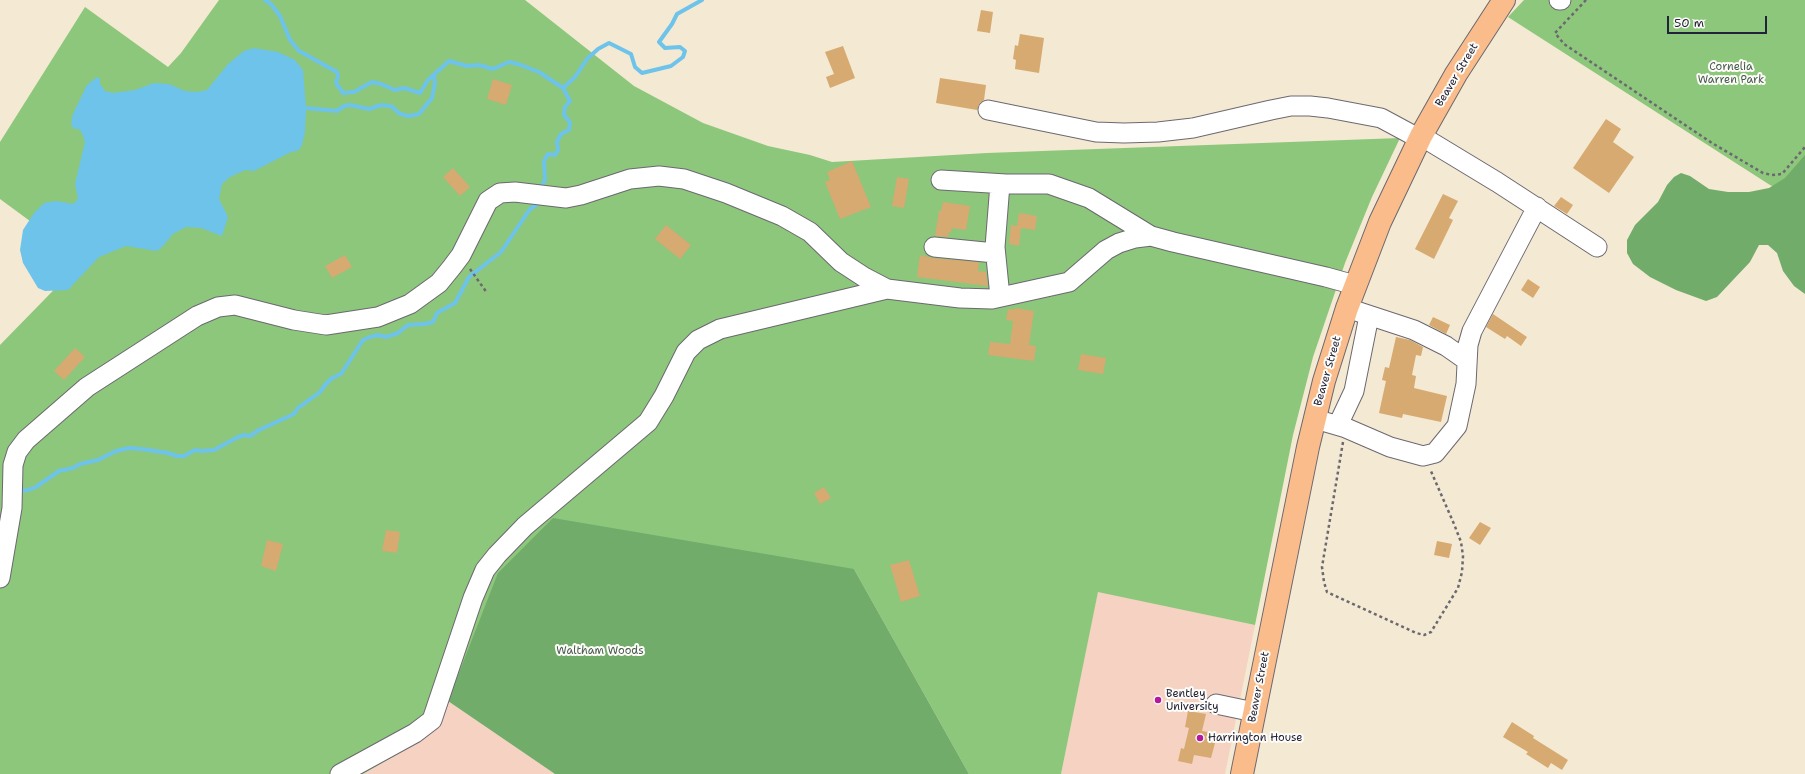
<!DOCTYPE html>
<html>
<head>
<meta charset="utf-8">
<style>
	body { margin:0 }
	#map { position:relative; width:1805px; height:774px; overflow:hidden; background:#f4e9d2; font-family:"Shantell Sans",sans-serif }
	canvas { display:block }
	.scale { position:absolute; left:1667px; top:16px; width:100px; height:18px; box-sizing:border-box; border:2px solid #22223b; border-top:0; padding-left:5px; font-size:12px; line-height:14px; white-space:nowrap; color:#22223b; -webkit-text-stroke:3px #fdfcf7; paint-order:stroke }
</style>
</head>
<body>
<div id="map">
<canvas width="1805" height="774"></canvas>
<div class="scale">50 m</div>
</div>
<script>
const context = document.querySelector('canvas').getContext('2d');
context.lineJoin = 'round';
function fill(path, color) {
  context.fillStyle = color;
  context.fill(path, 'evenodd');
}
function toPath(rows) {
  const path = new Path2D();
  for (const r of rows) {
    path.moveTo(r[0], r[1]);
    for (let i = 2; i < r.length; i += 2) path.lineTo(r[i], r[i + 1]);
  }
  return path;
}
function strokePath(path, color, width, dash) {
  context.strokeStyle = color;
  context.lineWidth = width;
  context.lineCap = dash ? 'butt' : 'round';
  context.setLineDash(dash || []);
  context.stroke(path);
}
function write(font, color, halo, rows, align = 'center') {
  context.font = font + ' "Shantell Sans",sans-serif';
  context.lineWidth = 4;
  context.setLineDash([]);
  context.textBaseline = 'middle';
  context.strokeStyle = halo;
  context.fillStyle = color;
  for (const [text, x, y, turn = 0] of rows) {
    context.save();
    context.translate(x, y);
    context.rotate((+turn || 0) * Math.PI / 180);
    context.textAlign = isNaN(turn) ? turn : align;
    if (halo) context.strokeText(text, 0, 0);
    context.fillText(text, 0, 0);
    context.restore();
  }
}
fill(toPath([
	[1098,591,1255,625,1225,774,1061,774],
	[448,701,555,774,363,774,424,739]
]), '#f5d2c2');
fill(toPath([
	[219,0,525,0,634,86,703,123,768,146,810,155,832,162,987,153,1400,138,1372,197,1345,263,1313,357,1293,435,1255,625,1098,592,1061,774,969,774,854,569,448,701,424,739,363,774,0,774,0,345,83,260,0,199,0,142,85,7,168,67,181,53],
	[1524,0,1805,0,1805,202,1770,185,1508,17]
]), '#8cc77b');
fill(toPath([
	[1805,155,1805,294,1794,286,1783,271,1777,253,1768,245,1759,245,1750,262,1733,280,1717,297,1706,301,1676,290,1650,277,1633,264,1627,253,1627,240,1635,225,1658,202,1667,185,1674,177,1681,173,1690,176,1709,189,1728,192,1749,192,1769,188,1785,178],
	[553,518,854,569,969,774,555,774,448,701,498,573]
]), '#71ac6b');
fill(toPath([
	[254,48,278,52,295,60,303,70,306,108,305,132,302,145,299,150,289,153,254,171,245,170,230,177,222,184,219,199,228,217,222,236,201,228,186,227,173,234,163,246,157,251,126,246,99,257,68,290,45,291,38,288,23,263,20,250,23,230,34,213,44,203,56,201,73,204,78,199,75,184,85,142,82,133,79,129,74,129,71,124,73,114,87,85,97,77,100,79,100,84,105,91,113,93,135,90,154,83,169,84,185,91,197,92,207,90,228,64,244,51]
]), '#6ec3eb');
strokePath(toPath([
	[265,0,271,4,280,16,290,40,299,51,337,72,338,76,336,83,343,93,354,92,372,82,381,84,395,90,404,88,420,93,428,80,449,61,467,66,479,65,493,69,509,62,518,64,539,72,563,88],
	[306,108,337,111,344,106,350,105,369,109,381,105,391,106,400,114,409,116,419,114,432,98,435,83,434,75],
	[541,189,545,179,544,161,548,154,555,155,558,150,557,142,561,134,569,130,570,122,564,115,565,107,570,101,563,88,575,77,587,59,598,49,609,43,631,54,635,67,642,73,671,66,683,57,685,51,680,47,665,48,659,42,672,24,677,14,702,0],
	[20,491,28,490,36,487,59,471,73,468,80,464,98,460,116,451,129,448,142,449,168,453,177,456,184,456,195,450,201,451,214,450,238,437,244,435,250,436,259,430,294,414,298,408,320,392,325,385,332,378,341,374,363,340,370,337,378,335,386,337,398,333,408,325,425,324,433,322,437,313,455,303,469,277,501,252,530,209,539,203,540,200]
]), '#6ec3eb', 4);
fill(toPath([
	[981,10,993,12,990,33,977,31],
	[1020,34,1044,38,1039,73,1015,69,1016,60,1013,59,1015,45,1018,46],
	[843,46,855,78,830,88,826,77,834,74,825,52],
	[940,78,986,85,984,100,980,103,977,110,936,103],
	[493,79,512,85,506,105,487,99],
	[1606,119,1621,129,1613,142,1634,157,1609,193,1573,168],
	[852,161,871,207,840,219,825,182,830,180,827,172],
	[453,168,470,187,460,196,443,177],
	[897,177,909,179,904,208,892,206],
	[1443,194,1458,201,1449,218,1453,220,1434,259,1415,249],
	[1561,197,1573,205,1567,214,1554,206],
	[943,202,970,206,966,230,952,228,951,232,949,232,948,237,935,236,939,211,941,211],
	[1019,213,1037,216,1035,230,1021,228,1019,246,1009,244,1011,225,1017,226],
	[666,225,691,245,680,259,655,239],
	[345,255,352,267,332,278,325,266],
	[920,255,933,258,979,262,978,271,986,272,988,286,917,277],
	[1528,279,1540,287,1533,298,1521,290],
	[1015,308,1034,311,1029,345,1036,346,1034,361,988,355,990,342,1010,344,1013,321,1006,320,1008,309,1014,310],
	[1493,314,1527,337,1521,346,1507,336,1505,339,1486,327],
	[1433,317,1450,325,1446,334,1429,325],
	[1396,337,1410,340,1423,347,1421,356,1416,355,1412,375,1416,376,1414,388,1447,396,1441,422,1403,414,1402,418,1379,413,1386,381,1382,380,1385,367,1389,368],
	[75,348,85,357,64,380,54,371],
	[1081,354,1106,358,1103,374,1078,370],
	[824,487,831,498,820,504,814,493],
	[1480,522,1491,528,1480,545,1469,538],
	[386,530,400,532,397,553,382,551],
	[267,540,283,544,276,571,261,566],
	[1437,541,1452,544,1449,558,1434,555],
	[909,560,920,596,901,602,890,565],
	[1188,711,1206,714,1202,731,1214,733,1212,743,1215,743,1211,758,1194,755,1192,764,1178,761,1181,748,1184,749,1189,728,1185,727],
	[1512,722,1534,736,1533,738,1568,760,1562,770,1551,763,1548,768,1526,754,1528,752,1503,737]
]), '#d6aa70');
const minor = toPath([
	[1559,0,1561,0],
	[988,110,1096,132,1124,133,1158,132,1193,128,1271,110,1291,106,1310,106,1328,108,1381,118,1420,139],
	[1421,136,1497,182,1597,247],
	[941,180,1006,184,1049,184,1089,198,1151,236,1173,242,1326,277,1355,285],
	[1000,184,995,247,1000,297],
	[934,247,995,253],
	[1347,308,1414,330,1446,346,1466,360],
	[1315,419,1346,428,1390,447,1423,456,1435,453,1457,426,1466,384,1468,345,1472,331,1537,207],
	[1338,425,1354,391,1369,316],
	[0,578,12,508,13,465,17,452,26,440,87,387,197,316,218,307,235,305,294,320,326,325,378,317,410,304,439,283,452,267,461,255,488,201,500,193,515,192,566,198,581,195,630,179,659,176,684,179,726,193,782,216,810,232,841,262,864,277,887,289,960,298,992,299,1069,282,1106,250,1119,243,1135,238,1151,236],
	[1216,704,1254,712],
	[340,774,415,733,432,720,473,598,485,570,497,555,525,526,648,422,664,396,686,352,698,340,720,329,887,289]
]);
const major = toPath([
	[1242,774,1308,447,1324,381,1347,308,1380,222,1421,136,1456,74,1504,0]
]);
strokePath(minor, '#6c6870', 21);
strokePath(major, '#6c6870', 24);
strokePath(toPath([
	[1586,0,1555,33,1564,44,1712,143,1763,173,1772,175,1782,174,1805,147],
	[470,269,487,293],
	[1343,442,1322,567,1324,582,1327,592,1416,633,1424,635,1431,632,1458,588,1462,572,1463,556,1461,542,1454,524,1430,469]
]), '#6c6870', 2.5, [3, 3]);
strokePath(minor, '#fff', 19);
strokePath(major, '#f9bc8a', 22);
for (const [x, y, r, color] of [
	[1158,700,4,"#b5179e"],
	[1200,738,4,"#b5179e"]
]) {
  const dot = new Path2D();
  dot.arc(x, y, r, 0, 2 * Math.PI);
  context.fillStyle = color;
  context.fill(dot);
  strokePath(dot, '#fdfcf7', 1.5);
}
write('11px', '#475c51', '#fdfcf7', [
	["Cornelia",1731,67],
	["Warren Park",1731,80],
	["Waltham Woods",600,651]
]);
write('11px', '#22223b', '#fdfcf7', [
	["Beaver Street",1457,75,-59],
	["Beaver Street",1328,371,-74],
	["Beaver Street",1259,687,-79]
]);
write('11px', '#22223b', '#fdfcf7', [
	["Bentley",1166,694],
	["University",1166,707],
	["Harrington House",1208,738]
], 'left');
</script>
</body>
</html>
